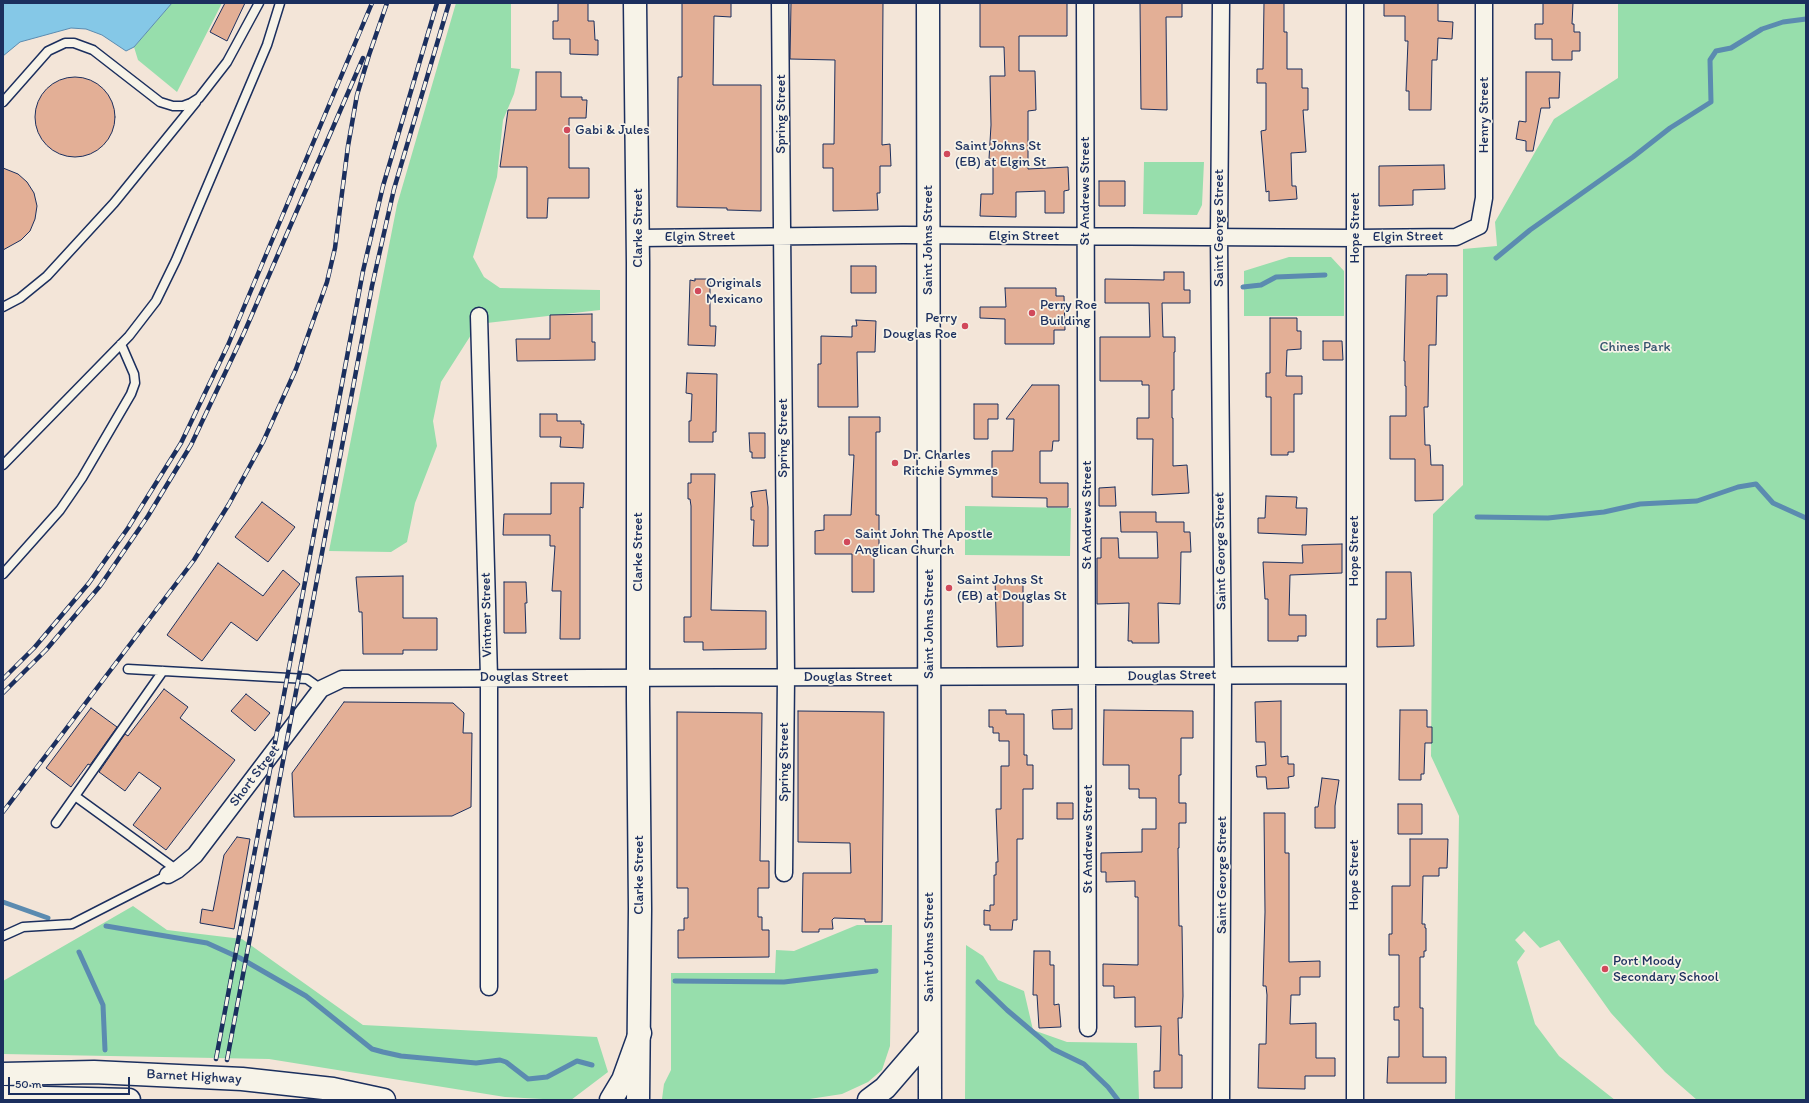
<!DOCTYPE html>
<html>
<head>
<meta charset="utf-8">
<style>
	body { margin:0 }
	#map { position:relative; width:1809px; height:1103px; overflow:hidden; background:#f3e5d8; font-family:Itim,sans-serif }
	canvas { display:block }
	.frame { position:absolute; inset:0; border:4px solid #1b2f5e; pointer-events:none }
	.scale { position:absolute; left:8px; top:1077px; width:122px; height:18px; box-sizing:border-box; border:2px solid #1b2f5e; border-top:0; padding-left:5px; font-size:12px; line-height:14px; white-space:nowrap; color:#1b2f5e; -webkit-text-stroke:3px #f7f3e8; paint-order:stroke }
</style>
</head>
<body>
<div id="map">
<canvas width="1809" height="1103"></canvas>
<div class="frame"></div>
<div class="scale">50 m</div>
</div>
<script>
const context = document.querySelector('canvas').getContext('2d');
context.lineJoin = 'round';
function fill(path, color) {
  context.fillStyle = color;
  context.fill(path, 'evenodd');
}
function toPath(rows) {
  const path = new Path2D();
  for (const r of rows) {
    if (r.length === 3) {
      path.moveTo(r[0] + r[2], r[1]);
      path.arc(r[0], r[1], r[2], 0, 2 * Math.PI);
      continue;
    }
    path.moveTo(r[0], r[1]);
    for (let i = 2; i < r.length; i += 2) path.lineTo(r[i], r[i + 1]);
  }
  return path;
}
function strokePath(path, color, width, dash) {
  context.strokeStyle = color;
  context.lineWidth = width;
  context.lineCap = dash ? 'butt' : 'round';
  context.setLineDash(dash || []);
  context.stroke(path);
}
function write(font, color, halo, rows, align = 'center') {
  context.font = font + ' Itim,sans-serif';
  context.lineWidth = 3.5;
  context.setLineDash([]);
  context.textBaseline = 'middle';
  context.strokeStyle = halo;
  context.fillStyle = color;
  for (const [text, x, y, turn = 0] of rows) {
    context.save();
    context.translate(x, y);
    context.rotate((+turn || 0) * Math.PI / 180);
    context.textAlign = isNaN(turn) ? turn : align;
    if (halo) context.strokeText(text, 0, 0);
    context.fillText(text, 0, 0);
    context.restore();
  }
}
fill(toPath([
	[172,3,222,3,177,92,138,60,134,47],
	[456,3,511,3,511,68,520,69,514,94,503,120,497,177,473,257,484,277,500,288,600,290,600,310,478,324,441,382,433,421,437,446,415,503,407,542,391,552,329,551,397,205],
	[1618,3,1806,3,1806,1100,1697,1100,1665,1072,1611,1013,1559,940,1540,948,1524,931,1515,940,1525,951,1517,962,1535,1024,1559,1056,1615,1100,1455,1100,1459,816,1431,756,1433,514,1463,485,1463,249,1497,246,1495,222,1554,119,1618,78],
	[1144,162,1204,162,1202,205,1197,215,1143,214],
	[1289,257,1331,257,1344,271,1344,316,1244,316,1244,271],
	[965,506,1071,508,1070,556,965,555],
	[133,906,167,930,242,939,363,1025,597,1037,608,1072,571,1100,562,1100,505,1097,269,1059,3,1054,3,981],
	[857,925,892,925,890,1046,882,1070,868,1082,842,1094,803,1100,662,1099,664,1084,671,1070,671,973,775,973,776,950,794,951],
	[966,945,983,956,998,980,1024,991,1033,1030,1067,1042,1137,1043,1139,1100,965,1100]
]), '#97deac');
const water = toPath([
	[3,3,172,3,134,47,126,51,102,35,86,29,71,28,20,42,3,56,3,3]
]);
fill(water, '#85c8e7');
strokePath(water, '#5b8bb0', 1);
strokePath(toPath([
	[1496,258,1530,230,1633,157,1670,128,1711,102,1710,60,1716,51,1731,48,1762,29,1783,22,1806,19],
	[1243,287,1261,285,1276,277,1325,275],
	[1477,517,1548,518,1604,512,1640,504,1697,501,1738,487,1756,484,1773,503,1806,518],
	[3,902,48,918],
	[106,926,207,943,240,958,306,996,372,1049,383,1052,401,1056,476,1063,500,1060,506,1062,528,1079,547,1077,577,1061,592,1065],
	[79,952,103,1005,105,1050],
	[675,981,784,982,876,971],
	[978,982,1007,1010,1053,1049,1084,1064,1108,1087,1118,1100]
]), '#5b8bb0', 5);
const building = toPath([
	[225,3,245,3,227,41,210,32,225,3],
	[558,3,588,3,588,21,594,21,595,40,598,40,598,55,570,54,570,39,553,39,553,21,558,21,558,3],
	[682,3,731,3,731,17,714,16,713,85,761,85,761,211,727,210,727,208,677,207,678,77,682,77,682,3],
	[791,3,883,3,882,145,890,144,891,166,880,166,880,193,877,193,878,210,833,211,833,168,823,168,823,144,834,144,835,60,790,59,791,3],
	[980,3,1067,3,1067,36,1019,36,1019,71,1035,71,1036,110,1028,111,1028,169,1068,167,1069,190,1064,191,1064,213,1045,213,1045,191,1016,192,1016,217,980,216,981,194,993,194,993,159,989,159,991,125,990,76,1005,76,1004,47,980,47,980,3],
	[1140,3,1182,3,1182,17,1166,17,1167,110,1141,109,1140,3],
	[1264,3,1284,3,1284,32,1287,32,1287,69,1302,69,1302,88,1308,88,1308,110,1303,110,1306,152,1291,153,1292,186,1296,186,1297,199,1269,201,1269,191,1266,192,1261,131,1266,130,1266,83,1257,83,1257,69,1263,69,1264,3],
	[1384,3,1438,3,1438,21,1453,22,1452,39,1438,38,1437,60,1432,60,1431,110,1409,110,1409,91,1406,91,1408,41,1405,41,1405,16,1384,16,1384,3],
	[1543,3,1573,3,1572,24,1574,24,1574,32,1580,32,1580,51,1572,51,1572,60,1552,60,1552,39,1535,39,1535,24,1543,24,1543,3],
	[536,72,561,72,561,97,582,97,582,100,587,100,586,118,569,118,569,168,589,168,589,198,548,198,547,218,527,218,527,167,500,167,508,110,536,110,536,72],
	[1526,72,1560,72,1559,98,1549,98,1550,108,1541,108,1533,151,1526,151,1526,141,1516,139,1519,121,1526,122,1526,72],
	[75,117,40],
	[1444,165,1445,189,1413,190,1413,205,1379,206,1379,166,1444,165],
	[3,168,18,174,27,182,34,193,37,206,35,219,30,231,21,240,3,250,3,168],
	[1099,181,1125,181,1125,206,1099,206,1099,181],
	[851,266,876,266,876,293,851,293,851,266],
	[1164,272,1184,272,1184,290,1190,290,1190,303,1162,303,1163,337,1175,337,1175,352,1174,352,1174,390,1172,390,1172,418,1173,418,1173,466,1187,465,1189,493,1152,495,1153,439,1137,439,1137,418,1149,418,1149,385,1142,385,1142,381,1100,381,1100,337,1150,337,1149,303,1105,303,1105,279,1164,280,1164,272],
	[1428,274,1447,274,1447,296,1437,296,1436,345,1429,345,1428,407,1424,407,1425,445,1430,445,1431,465,1443,465,1443,500,1415,501,1415,459,1390,459,1390,416,1406,416,1406,386,1405,386,1405,361,1404,361,1406,275,1427,275,1428,274],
	[695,279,710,279,710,326,716,326,715,346,688,345,690,280,695,281,695,279],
	[1005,288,1056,288,1056,296,1064,296,1065,330,1054,330,1054,344,1005,344,1005,319,980,318,980,307,1006,307,1005,288],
	[592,314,592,342,595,342,595,360,517,361,516,339,550,339,550,315,592,314],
	[1270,318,1297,318,1297,331,1301,331,1301,349,1287,350,1286,376,1302,376,1302,394,1294,394,1294,452,1288,452,1288,455,1271,455,1271,397,1266,397,1266,373,1270,373,1270,318],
	[856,320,876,321,875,352,857,352,858,407,818,407,818,364,821,364,821,336,852,337,852,326,857,326,856,320],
	[1323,341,1342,341,1343,360,1323,360,1323,341],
	[687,373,717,374,716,432,713,432,713,442,689,442,689,421,691,421,692,394,686,393,687,373],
	[1032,385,1059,385,1059,441,1053,441,1052,451,1040,451,1040,483,1068,483,1068,507,1047,507,1047,498,992,497,992,451,1013,451,1014,419,1006,419,1032,385],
	[974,404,998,404,998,419,988,419,988,439,974,439,974,404],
	[540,414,557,414,557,421,581,421,581,424,584,424,583,448,560,447,561,437,540,437,540,414],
	[849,417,880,417,880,432,876,432,876,515,879,515,879,554,874,554,874,592,852,592,852,554,815,554,815,531,824,530,824,515,851,515,854,455,849,455,849,417],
	[749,433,765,433,765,458,752,458,752,452,750,452,749,433],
	[691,474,715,474,711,610,766,611,766,649,703,650,703,642,684,642,684,617,691,617,691,506,690,499,688,499,688,483,691,483,691,474],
	[551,483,584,483,583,508,580,507,580,639,560,639,561,591,552,591,555,546,550,546,550,535,503,535,504,514,551,514,551,483],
	[1115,487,1116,506,1099,506,1099,488,1115,487],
	[766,490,768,507,768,546,753,546,754,520,751,520,751,507,753,507,751,492,766,490],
	[1266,496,1297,497,1296,508,1307,508,1306,535,1258,533,1258,518,1265,518,1266,496],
	[262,502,295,527,268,562,235,537,262,502],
	[1120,512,1156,512,1156,522,1184,522,1184,532,1190,532,1191,552,1181,552,1180,604,1158,603,1159,643,1132,643,1132,641,1128,641,1129,603,1097,604,1097,558,1101,558,1101,538,1118,538,1119,558,1158,558,1157,532,1121,532,1120,512],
	[1342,544,1342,573,1290,575,1289,615,1306,615,1306,636,1298,636,1298,641,1268,641,1268,599,1265,599,1263,562,1303,563,1302,545,1342,544],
	[218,563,263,596,283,570,300,584,257,641,231,622,202,661,167,635,218,563],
	[1386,572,1411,572,1414,646,1377,647,1377,619,1386,619,1386,572],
	[403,576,403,618,437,618,437,650,403,650,403,654,363,654,362,612,359,612,356,577,403,576],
	[995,579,1023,579,1023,646,997,647,995,579],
	[504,582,526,582,527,603,525,603,526,633,504,633,504,582],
	[164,689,188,707,180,718,235,760,166,850,133,825,161,788,139,772,125,791,99,772,125,734,128,736,164,689],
	[246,694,270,713,255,731,231,711,246,694],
	[1281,701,1281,757,1288,756,1288,764,1294,764,1294,776,1288,777,1289,788,1267,789,1266,777,1257,777,1256,766,1266,765,1265,742,1256,742,1255,702,1281,701],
	[344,702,453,703,464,713,463,733,472,733,471,807,452,816,294,817,292,773,344,702],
	[91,708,117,727,90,765,88,764,71,787,46,768,91,708],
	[1072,709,1072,729,1053,729,1052,710,1072,709],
	[989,710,1006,710,1006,714,1024,714,1024,755,1027,755,1027,765,1033,765,1033,789,1023,789,1023,839,1017,839,1017,920,1013,920,1012,930,990,930,990,925,984,925,984,910,990,911,990,905,994,905,994,875,996,875,996,862,998,862,996,809,1001,809,1001,766,1009,766,1009,741,999,741,999,733,993,733,993,727,989,727,989,710],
	[1104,710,1193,711,1193,738,1181,738,1181,775,1179,775,1179,803,1186,803,1186,823,1179,823,1179,848,1178,848,1179,926,1182,926,1183,996,1182,1018,1178,1018,1179,1055,1182,1055,1182,1088,1154,1088,1154,1071,1160,1071,1161,1026,1135,1027,1135,997,1114,998,1114,986,1103,986,1103,964,1138,965,1138,897,1135,897,1135,881,1106,882,1106,872,1101,872,1101,853,1142,852,1142,829,1156,829,1156,798,1139,798,1139,789,1129,789,1129,765,1103,765,1104,710],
	[1400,710,1427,710,1427,727,1432,727,1432,743,1425,743,1424,774,1421,774,1421,780,1399,780,1400,710],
	[798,711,884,712,882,922,865,922,865,919,834,918,832,920,833,929,819,929,819,932,802,932,803,873,851,873,850,843,798,842,798,711],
	[677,712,762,713,760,861,769,861,769,888,758,888,758,917,762,917,762,930,769,930,769,957,678,958,678,930,684,930,684,918,688,918,688,888,677,888,677,712],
	[1322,778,1339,780,1335,806,1335,828,1315,828,1315,807,1318,807,1322,778],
	[1057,803,1073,803,1073,819,1057,819,1057,803],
	[1398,804,1422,804,1422,834,1398,834,1398,804],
	[1264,813,1285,813,1285,853,1289,853,1289,962,1320,961,1320,977,1300,977,1300,995,1291,995,1290,1024,1316,1023,1316,1058,1335,1058,1335,1076,1305,1076,1305,1089,1258,1088,1259,1044,1266,1044,1267,995,1266,986,1263,986,1265,912,1264,813],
	[237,837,250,839,234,929,200,923,202,909,213,911,224,855,237,837],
	[1410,839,1448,839,1447,868,1439,868,1439,876,1423,876,1422,924,1425,924,1425,928,1426,928,1426,951,1424,951,1424,957,1420,957,1420,1008,1423,1008,1423,1057,1446,1057,1446,1083,1387,1083,1388,1057,1399,1057,1399,1020,1394,1020,1394,1007,1399,1007,1399,955,1389,955,1389,934,1392,934,1392,886,1410,886,1410,839],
	[1034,951,1050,951,1050,965,1054,965,1054,1005,1059,1004,1061,1027,1039,1028,1037,995,1033,995,1034,951]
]);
fill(building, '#e3af96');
strokePath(building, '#1b2f5e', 1);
const service = toPath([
	[3,102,48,51,65,43,74,43,93,50,160,102,173,106,183,106,191,103,199,98,227,62,259,3],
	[3,307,20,298,47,276,114,203,196,102],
	[3,465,129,336,156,301,176,260,267,45,280,3],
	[3,574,60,510,82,478,131,394,135,383,134,374,121,344],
	[128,669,307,679,321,689],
	[75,796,177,870],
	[56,823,163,671],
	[3,936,23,927,72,924,168,875]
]);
const minor = toPath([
	[780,3,786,677,784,873],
	[1085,3,1088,1028],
	[638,238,903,235,1355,238,1456,237,1479,226,1484,198,1484,3],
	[479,316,489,677,489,987],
	[168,875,177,870,195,855,321,689,342,679,1354,675],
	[1221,1100,1223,676,1219,237,1221,3],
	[1355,1100,1355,3]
]);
const secondary = toPath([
	[635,3,638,263,638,700,640,909,638,1100]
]);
const primary = toPath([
	[928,3,930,1100],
	[3,1074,94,1072,242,1079,333,1089,384,1100],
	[3,1097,129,1100],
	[611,1100,623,1080,640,1033],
	[869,1100,885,1088,929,1037]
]);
strokePath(service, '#1b2f5e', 11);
strokePath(minor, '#1b2f5e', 19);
strokePath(secondary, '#1b2f5e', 25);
strokePath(primary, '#1b2f5e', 25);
strokePath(service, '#f7f3e8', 8);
strokePath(minor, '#f7f3e8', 16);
strokePath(secondary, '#f7f3e8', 22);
strokePath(primary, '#f7f3e8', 22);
const rail = toPath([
	[3,679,34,648,89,583,128,528,181,443,228,345,372,3],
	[3,693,46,650,100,586,148,516,191,445,244,333,363,58],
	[3,812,194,560,229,504,263,442,296,369,327,282,335,248,348,146,357,95,369,55,387,3],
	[216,1059,363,271,383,186,437,3],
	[227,1060,372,286,394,189,449,3]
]);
strokePath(rail, '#1b2f5e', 4.5);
strokePath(rail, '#f7f3e8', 3, [9]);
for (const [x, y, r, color] of [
	[567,130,4,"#d1495b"],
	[947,154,4,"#d1495b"],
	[698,291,4,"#d1495b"],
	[1032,313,4,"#d1495b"],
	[965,326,4,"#d1495b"],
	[895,463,4,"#d1495b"],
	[847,542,4,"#d1495b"],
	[949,588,4,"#d1495b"],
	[1605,969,4,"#d1495b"]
]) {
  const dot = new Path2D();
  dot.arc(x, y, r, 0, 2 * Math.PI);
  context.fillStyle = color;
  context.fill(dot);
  strokePath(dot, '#f7f3e8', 1.5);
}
write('14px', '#1b2f5e', '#f7f3e8', [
	["Spring Street",781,114,-90],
	["Henry Street",1484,115,-90],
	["St Andrews Street",1085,191,-90],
	["Clarke Street",638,228,-90],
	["Saint George Street",1219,228,-90],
	["Hope Street",1355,228,-90],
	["Elgin Street",1024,236],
	["Elgin Street",700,237,-1],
	["Elgin Street",1408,237,-1],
	["Saint Johns Street",928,240,-90],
	["Spring Street",783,438,-90],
	["St Andrews Street",1087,515,-90],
	["Saint George Street",1221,551,-91],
	["Hope Street",1354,551,-90],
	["Clarke Street",638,552,-90],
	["Vintner Street",487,615,-91],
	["Saint Johns Street",929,624,-90],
	["Douglas Street",1172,676,-1],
	["Douglas Street",524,677],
	["Douglas Street",848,677],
	["Spring Street",784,762,-90],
	["Short Street",255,776,-53],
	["St Andrews Street",1088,839,-90],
	["Clarke Street",639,875,-90],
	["Saint George Street",1222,875,-90],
	["Hope Street",1354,875,-90],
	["Saint Johns Street",929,947,-90],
	["Barnet Highway",194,1077,3]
]);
write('14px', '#1b2f5e', '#f7f3e8', [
	["Gabi & Jules",575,130],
	["Saint Johns St",955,146],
	["(EB) at Elgin St",955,162],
	["Originals",706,283],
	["Mexicano",706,299],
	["Perry Roe",1040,305],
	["Building",1040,321],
	["Perry",957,318,"right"],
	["Douglas Roe",957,334,"right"],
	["Dr. Charles",903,455],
	["Ritchie Symmes",903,471],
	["Saint John The Apostle",855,534],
	["Anglican Church",855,550],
	["Saint Johns St",957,580],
	["(EB) at Douglas St",957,596],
	["Port Moody",1613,961],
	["Secondary School",1613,977]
], 'left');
write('14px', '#34526e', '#f7f3e8', [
	["Chines Park",1635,347]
]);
</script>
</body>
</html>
